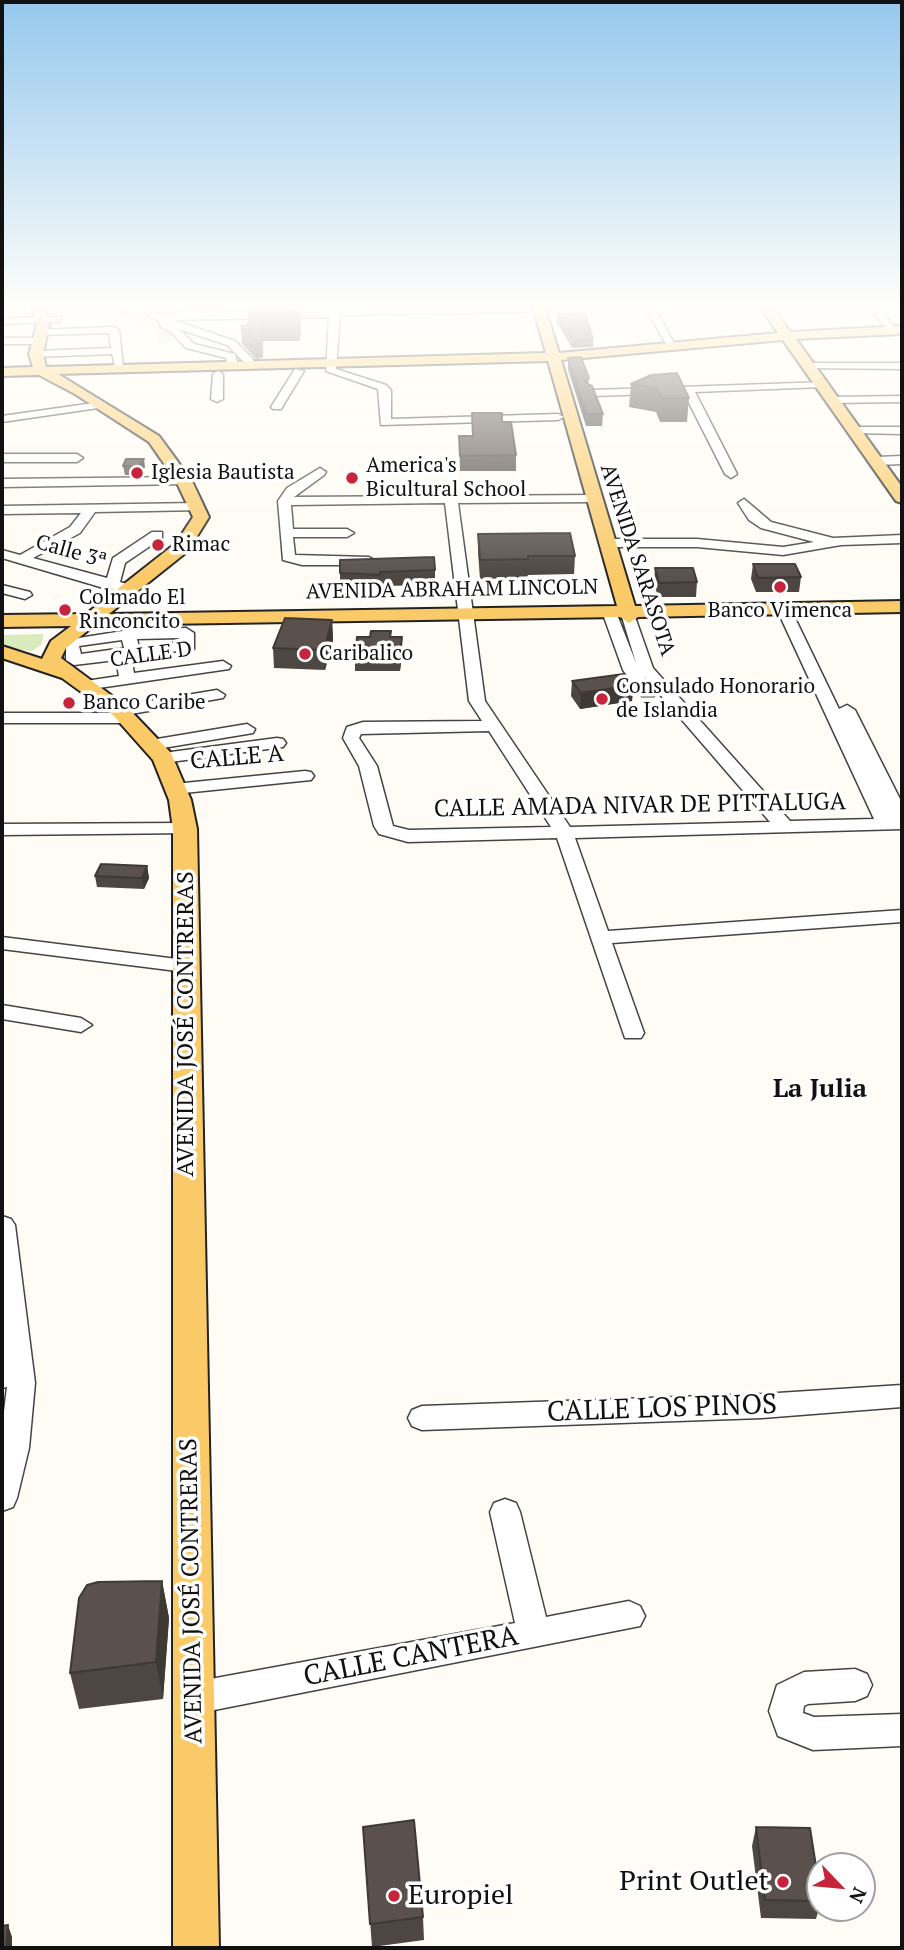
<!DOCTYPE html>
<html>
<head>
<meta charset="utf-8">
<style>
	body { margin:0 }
	#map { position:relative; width:904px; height:1950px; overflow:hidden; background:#fffcf5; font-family:"PT Serif",serif }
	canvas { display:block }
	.frame { position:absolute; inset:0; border:4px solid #111; pointer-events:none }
	.north { position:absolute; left:806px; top:1852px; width:70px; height:70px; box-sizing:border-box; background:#fff; border:2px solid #a0a0a0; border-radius:50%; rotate:116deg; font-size:19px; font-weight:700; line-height:28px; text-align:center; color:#111 }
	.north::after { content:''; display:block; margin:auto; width:24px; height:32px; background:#c5243a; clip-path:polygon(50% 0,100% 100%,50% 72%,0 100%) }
</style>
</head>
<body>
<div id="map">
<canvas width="904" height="1950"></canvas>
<div class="frame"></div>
<div class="north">N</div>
</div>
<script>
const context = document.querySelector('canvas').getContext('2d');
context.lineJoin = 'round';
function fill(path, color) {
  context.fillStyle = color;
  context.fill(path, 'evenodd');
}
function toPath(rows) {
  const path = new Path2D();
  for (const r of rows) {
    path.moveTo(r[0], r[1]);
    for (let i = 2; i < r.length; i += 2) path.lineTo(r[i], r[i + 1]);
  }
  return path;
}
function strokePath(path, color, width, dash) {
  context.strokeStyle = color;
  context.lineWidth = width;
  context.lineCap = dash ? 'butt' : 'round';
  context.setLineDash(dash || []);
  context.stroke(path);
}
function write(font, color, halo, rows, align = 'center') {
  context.font = font + ' "PT Serif",serif';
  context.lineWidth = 7;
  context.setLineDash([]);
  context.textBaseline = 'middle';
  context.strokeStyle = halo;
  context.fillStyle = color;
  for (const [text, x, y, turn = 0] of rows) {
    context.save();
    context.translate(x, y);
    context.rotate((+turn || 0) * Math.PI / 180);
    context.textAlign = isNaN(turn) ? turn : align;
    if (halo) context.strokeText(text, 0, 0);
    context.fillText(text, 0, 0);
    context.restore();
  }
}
fill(toPath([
	[92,304,118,304,172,331,175,338,158,345,158,334,153,328],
	[44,634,41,645,32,651,2,648,2,635]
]), '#d9ebbc');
const minor = toPath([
	[126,304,139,304,162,316,183,312,531,307,528,312,340,315,336,369,386,385,391,390,391,419,558,414,564,417,558,420,381,425,378,389,326,371,329,317,173,320,235,341,253,359,254,368,246,368,244,362,227,345,179,329,194,344,235,354,238,366,233,369,228,366,226,358,186,348,171,332,160,326,160,322,126,304],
	[643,304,653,304,677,349,669,349,643,304],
	[867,304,877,304,898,333,890,333,867,304],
	[62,317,59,322,2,324,2,318,62,317],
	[114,327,119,330,123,366,115,366,112,354,36,357,31,354,36,351,111,348,109,333,42,335,38,330,114,327],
	[2,338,39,338,44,341,39,344,2,344,2,338],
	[810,363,902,363,902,369,806,368,805,366,810,363],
	[295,369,304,371,281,409,273,409,271,407,295,369],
	[218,371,223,374,223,399,217,402,211,399,213,374,218,371],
	[827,382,828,384,823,387,695,392,737,474,731,478,725,474,684,393,593,396,587,393,593,390,827,382],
	[902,396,902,402,833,403,827,400,833,397,902,396],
	[101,402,107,405,105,407,2,422,2,416,101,402],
	[855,427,902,427,902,434,851,433,849,431,855,427],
	[2,454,77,454,83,458,77,462,2,462,2,454],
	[902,456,902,464,876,465,870,461,876,457,902,456],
	[320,468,326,472,324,475,294,497,597,495,598,498,592,502,458,503,485,701,570,827,770,822,644,676,656,693,654,696,642,696,623,670,604,617,606,614,616,614,618,617,636,663,622,617,624,614,634,614,653,668,790,821,874,819,780,616,782,613,792,613,794,616,839,709,847,705,855,710,902,803,902,829,575,838,608,931,902,910,902,922,612,943,644,1033,641,1038,625,1038,557,838,408,842,379,834,374,826,359,766,343,738,347,727,363,722,482,721,469,701,445,503,291,505,293,529,347,529,354,533,347,537,293,537,295,555,369,557,376,561,369,565,302,565,283,560,278,501,287,488,320,468],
	[489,731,551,827,409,830,393,826,377,766,359,738,361,734,489,731],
	[184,477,190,481,188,484,2,487,2,479,184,477],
	[744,499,771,522,833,538,902,535,902,543,841,545,783,555,697,547,606,547,599,543,606,539,697,539,783,547,814,542,761,528,749,520,738,503,744,499],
	[198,503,203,504,203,510,95,512,80,533,33,558,107,578,113,558,152,532,162,532,162,538,125,563,120,582,134,586,134,592,107,589,2,558,2,550,20,555,70,527,81,513,2,514,2,506,198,503],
	[2,585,30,592,32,595,25,599,2,593,2,585],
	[186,628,194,633,194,649,131,657,134,673,223,661,231,666,229,669,85,690,77,685,79,682,119,676,116,660,74,665,66,660,66,640,129,630,186,628],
	[179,638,180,642,139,647,137,639,179,638],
	[122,640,124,648,81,654,79,646,122,640],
	[217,690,225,695,223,698,131,714,135,718,127,723,2,723,2,713,113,713,114,707,120,706,217,690],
	[247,724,255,729,253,733,151,750,142,745,151,740,247,724],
	[277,738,283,739,286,743,283,747,163,763,154,758,163,753,277,738],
	[305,771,311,772,314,776,311,780,174,794,165,789,174,784,305,771],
	[185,823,194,829,192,833,2,835,2,824,185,823],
	[2,937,185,960,195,966,185,972,2,949,2,937],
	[2,1005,81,1018,92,1025,81,1032,2,1019,2,1005],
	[2,1216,11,1219,15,1225,35,1383,29,1448,17,1498,13,1507,2,1511,2,1428,7,1387,2,1388,2,1216],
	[902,1385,902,1407,762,1418,422,1430,412,1426,408,1418,412,1410,422,1406,762,1394,902,1385],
	[505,1499,516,1503,520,1512,546,1617,629,1601,640,1606,645,1616,640,1626,194,1714,182,1709,177,1698,182,1687,194,1682,515,1623,490,1512,494,1503,505,1499],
	[855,1669,867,1674,872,1685,867,1696,855,1701,808,1704,804,1706,803,1713,814,1717,902,1714,902,1746,813,1750,778,1736,769,1711,777,1685,804,1672,855,1669]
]);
const major = toPath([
	[31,304,43,304,49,324,43,354,46,367,546,353,532,304,544,304,559,353,778,333,758,304,770,304,790,332,902,326,902,334,796,339,902,487,902,503,896,501,783,340,561,360,635,606,902,601,902,612,638,617,629,623,620,617,95,625,66,648,61,658,127,707,171,753,191,800,197,829,219,1948,173,1948,173,829,169,800,153,760,113,715,62,678,2,658,2,646,42,659,51,641,71,626,2,627,2,615,86,614,176,543,193,517,176,481,149,442,75,394,39,375,2,376,2,368,33,367,29,354,37,324,31,304],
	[548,361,617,606,109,614,188,551,209,517,192,481,159,436,58,374,548,361]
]);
strokePath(minor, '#444', 3);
strokePath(major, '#222', 4);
fill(minor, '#fff');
fill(major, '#faca69');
fill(toPath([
	[283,304,283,312,300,311,300,341,263,341,263,358,256,359,242,344,241,326,248,325],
	[557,314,593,339,593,347,572,348,556,321],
	[568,358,589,378,588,384,603,414,602,426,586,426,568,370],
	[651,375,689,398,687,422,660,422,656,412,629,407,631,384],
	[472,413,502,422,516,455,516,471,460,471,459,436,472,436],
	[126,459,145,467,140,475,125,475,123,466],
	[478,534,575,556,574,574,528,575,527,578,480,579,478,552],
	[753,564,801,577,799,592,756,592,751,579],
	[655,568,697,582,696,597,658,597,654,583],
	[435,570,435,585,381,586,381,589,340,588,340,573],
	[332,620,333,640,325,670,274,668,273,648],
	[391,637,402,652,400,671,355,671,355,655],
	[572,681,632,701,580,709,571,696],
	[147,866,149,878,144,889,97,887,95,876],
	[162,1581,169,1618,163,1699,79,1709,70,1673],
	[363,1827,423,1917,424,1940,372,1947],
	[756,1827,820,1892,820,1905,816,1919,761,1918,752,1846]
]), '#4d4642');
fill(toPath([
	[300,311,301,329,300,341,299,323],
	[144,459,145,467,140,475,139,466],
	[332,620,333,640,325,670,324,650],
	[402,637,402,652,400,671,400,656],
	[634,685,632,701,580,709,581,693],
	[147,866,149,878,144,889,142,878],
	[162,1581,169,1618,163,1699,156,1662],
	[8,1925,12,1937,12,1948,6,1948]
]), '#3f3936');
const building = toPath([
	[251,304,283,304,282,312,300,311,299,323,262,323,262,340,254,340,241,326,248,325,251,304],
	[585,313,593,339,572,340,557,314,585,313],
	[581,357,589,378,585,382,592,386,603,414,586,414,568,358,581,357],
	[677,373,689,398,662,398,657,389,631,384,651,375,677,373],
	[472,413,502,413,502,422,511,422,516,455,460,456,459,436,473,436,472,413],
	[126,459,144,459,139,466,123,466,126,459],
	[570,533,575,556,528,556,528,559,480,560,478,534,570,533],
	[434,557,435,570,380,572,380,575,340,573,340,560,434,557],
	[753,564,795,564,801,577,758,578,753,564],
	[655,568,693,568,697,582,659,583,655,568],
	[285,618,332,620,324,650,273,648,285,618],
	[371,631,391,631,390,637,402,637,400,656,355,655,357,637,370,637,371,631],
	[624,674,634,685,581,693,572,681,624,674],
	[101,864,147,866,142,878,95,876,101,864],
	[162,1581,156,1662,70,1673,79,1598,87,1585,98,1582,162,1581],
	[414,1820,423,1917,370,1924,363,1827,414,1820],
	[756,1827,810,1828,820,1892,820,1901,765,1900,756,1827],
	[8,1925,6,1948,2,1948,2,1926,8,1925]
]);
fill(building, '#5a514d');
strokePath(building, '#3f3936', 2);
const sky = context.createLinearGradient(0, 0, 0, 577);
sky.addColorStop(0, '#95c8ee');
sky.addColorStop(0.53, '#fffefa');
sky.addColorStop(1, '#fffefa00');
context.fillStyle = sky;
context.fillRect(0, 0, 904, 577);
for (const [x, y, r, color] of [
	[137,473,7,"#c5243a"],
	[352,478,7,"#c5243a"],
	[158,545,7,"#c5243a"],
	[780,587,7,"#c5243a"],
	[65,610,7,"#c5243a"],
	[305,654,7,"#c5243a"],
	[602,699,7,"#c5243a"],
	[69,703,7,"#c5243a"],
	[783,1882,7,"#c5243a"],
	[394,1896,7,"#c5243a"]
]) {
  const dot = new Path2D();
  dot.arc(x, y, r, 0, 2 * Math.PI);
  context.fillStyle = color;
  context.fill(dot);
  strokePath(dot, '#fff', 2.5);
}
write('21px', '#111', '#fff', [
	["America's",366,466],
	["Bicultural School",366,490],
	["Iglesia Bautista",151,473],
	["Rimac",172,545],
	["Colmado El",79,598],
	["Rinconcito",79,622],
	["Banco Vimenca",780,611,"center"],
	["Caribalico",319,654],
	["Consulado Honorario",616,687],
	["de Islandia",616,711],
	["Banco Caribe",83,703]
], 'left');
write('21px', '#111', '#fff', [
	["Calle 3ª",71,552,16],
	["AVENIDA SARASOTA",637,560,72],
	["AVENIDA ABRAHAM LINCOLN",452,590,-1],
	["CALLE D",151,655,-8]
]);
write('24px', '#111', '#fff', [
	["CALLE A",237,758,-5],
	["CALLE AMADA NIVAR DE PITTALUGA",640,806,-1],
	["AVENIDA JOSÉ CONTRERAS",186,1024,-90],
	["AVENIDA JOSÉ CONTRERAS",192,1591,-91]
]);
write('bold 26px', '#111', '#fff', [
	["La Julia",820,1090]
]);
write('28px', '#111', '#fff', [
	["CALLE LOS PINOS",662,1409,-2],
	["CALLE CANTERA",411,1657,-11]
]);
write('28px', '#111', '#fff', [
	["Print Outlet",769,1882],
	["Europiel",408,1896,"left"]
], 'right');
</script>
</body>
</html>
